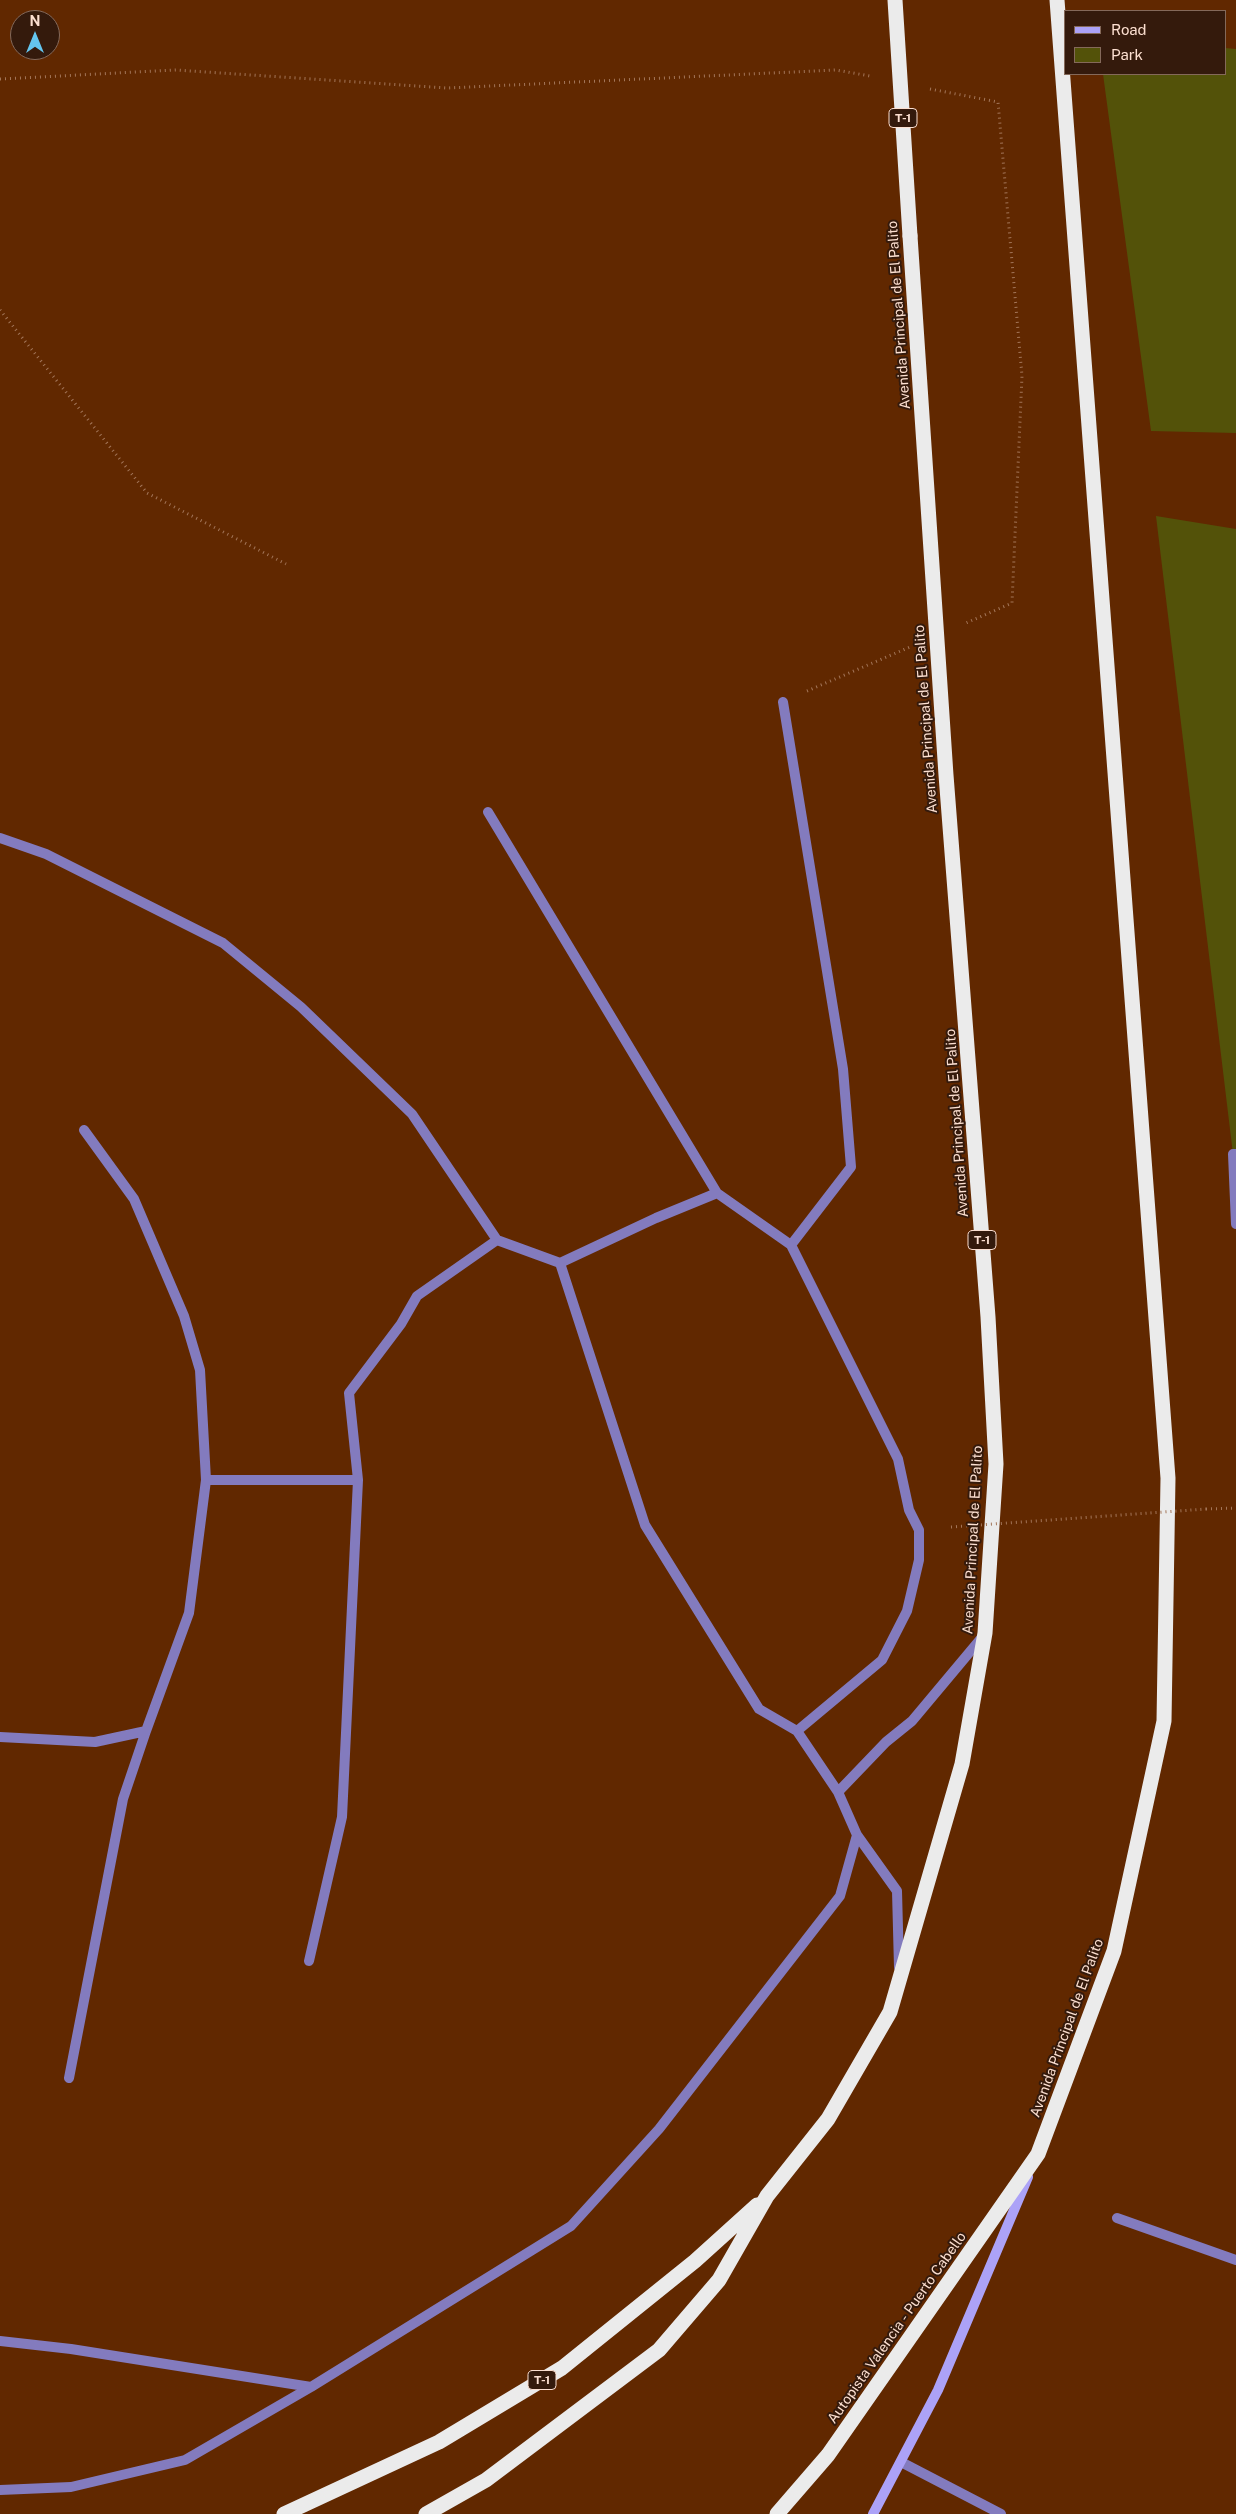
<!DOCTYPE html>
<html>
<head>
<meta charset="utf-8">
<style>
	body { margin:0 }
	#map { position:relative; width:1236px; height:2514px; overflow:hidden; background:#612800; font-family:"Public Sans",sans-serif }
	canvas { display:block }
	.legend { position:absolute; left:1064px; top:10px; width:162px; height:65px; box-sizing:border-box; background:#341a0c; border:1px solid #84695a; margin:0; padding:6px 9px; list-style:none; font-size:15px; color:#fcdfd0 }
	.legend li { display:flex; align-items:center; gap:10px; height:25px }
	.legend b { width:25px; border:1px solid #84695a }
	.north { position:absolute; left:10px; top:10px; width:50px; height:50px; box-sizing:border-box; background:#341a0c; border:1px solid #84695a; border-radius:50%; rotate:0deg; font-size:14px; font-weight:700; line-height:20px; text-align:center; color:#fcdfd0 }
	.north::after { content:''; display:block; margin:auto; width:18px; height:22px; background:#64c5ee; clip-path:polygon(50% 0,100% 100%,50% 72%,0 100%) }
</style>
</head>
<body>
<div id="map">
<canvas width="1236" height="2514"></canvas>
<ul class="legend">
<li><b style="height:6px;background:#aca2f7"></b>Road</li>
<li><b style="height:14px;background:#535209"></b>Park</li>
</ul>
<div class="north">N</div>
</div>
<script>
const context = document.querySelector('canvas').getContext('2d');
context.lineJoin = 'round';
function fill(path, color) {
  context.fillStyle = color;
  context.fill(path, 'evenodd');
}
function toPath(rows) {
  const path = new Path2D();
  for (const r of rows) {
    path.moveTo(r[0], r[1]);
    for (let i = 2; i < r.length; i += 2) path.lineTo(r[i], r[i + 1]);
  }
  return path;
}
function strokePath(path, color, width, dash) {
  context.strokeStyle = color;
  context.lineWidth = width;
  context.lineCap = dash ? 'butt' : 'round';
  context.setLineDash(dash || []);
  context.stroke(path);
}
function write(font, color, halo, rows, align = 'center') {
  context.font = font + ' "Public Sans",sans-serif';
  context.lineWidth = 4;
  context.setLineDash([]);
  context.textBaseline = 'middle';
  context.strokeStyle = halo;
  context.fillStyle = color;
  for (const [text, x, y, turn = 0] of rows) {
    context.save();
    context.translate(x, y);
    context.rotate((+turn || 0) * Math.PI / 180);
    context.textAlign = isNaN(turn) ? turn : align;
    if (halo) context.strokeText(text, 0, 0);
    context.fillText(text, 0, 0);
    context.restore();
  }
}
fill(toPath([
	[1225,48,1236,49,1236,433,1151,431,1103,74,1225,74],
	[1156,516,1236,529,1236,1154,1233,1154]
]), '#535209');
strokePath(toPath([
	[0,79,176,70,447,88,836,70,870,76],
	[930,89,998,102,1022,376,1012,603,966,623],
	[0,310,147,493,286,564],
	[807,691,910,647],
	[1206,1509,1236,1508]
]), '#a37659', 3, [1, 4]);
strokePath(toPath([
	[783,702,843,1069,851,1167,791,1245],
	[488,812,717,1193],
	[0,838,46,854,223,943,301,1007,412,1114,497,1240,560,1263,645,1525,759,1709,797,1731,838,1792,857,1835,840,1896,659,2129,571,2226,311,2387,185,2460,71,2487,0,2490],
	[84,1130,134,1199,184,1316,200,1370,206,1480],
	[1236,1154,1233,1154,1236,1224],
	[560,1263,656,1218,717,1193,791,1245,898,1459,909,1510,919,1530,919,1560,907,1611,882,1660,797,1731],
	[0,1737,95,1742,146,1731,189,1613,206,1480,358,1480],
	[838,1792,886,1742,912,1721,984,1635],
	[857,1835,897,1891,899,1967],
	[309,1961,342,1817,358,1480,349,1393,401,1324,417,1296,497,1240],
	[69,2078,123,1799,146,1731],
	[1117,2218,1236,2260],
	[0,2341,71,2349,311,2387],
	[901,2462,1001,2514]
]), '#837bbe', 10);
strokePath(toPath([
	[873,2514,938,2390,1028,2177]
]), '#aca2f7', 10);
strokePath(toPath([
	[284,2514,439,2442,562,2368,695,2261,757,2205],
	[426,2514,486,2480,659,2350,719,2280,767,2196,828,2119,890,2012,962,1764,985,1633,996,1464,988,1317,946,775,910,236],
	[777,2514,828,2455,1038,2154,1114,1951,1164,1721,1168,1478,1057,0]
]), '#ebebeb', 15);
strokePath(toPath([
	[951,1527,1206,1509]
]), '#a37659', 3, [1, 4]);
strokePath(toPath([
	[895,0,910,236]
]), '#ebebeb', 15);
for (const [x, y, w] of [
	[903,118,28],
	[982,1240,28],
	[542,2380,28]
]) {
  const box = new Path2D();
  box.roundRect(x - w / 2, y - 9.5, w, 19, 4);
  context.fillStyle = '#341a0c';
  context.fill(box);
  strokePath(box, '#fcdfd0', 1);
}
write('bold 12px', '#fcdfd0', null, [
	["T-1",903,118],
	["T-1",982,1240],
	["T-1",542,2380]
]);
write('14px', '#fcdfd0', '#341a0c', [
	["Avenida Principal de El Palito",899,315,-94],
	["Avenida Principal de El Palito",926,719,-94],
	["Avenida Principal de El Palito",957,1123,-94],
	["Avenida Principal de El Palito",973,1540,-87],
	["Avenida Principal de El Palito",1067,2028,-70],
	["Autopista Valencia - Puerto Cabello",897,2328,-55]
]);
</script>
</body>
</html>
